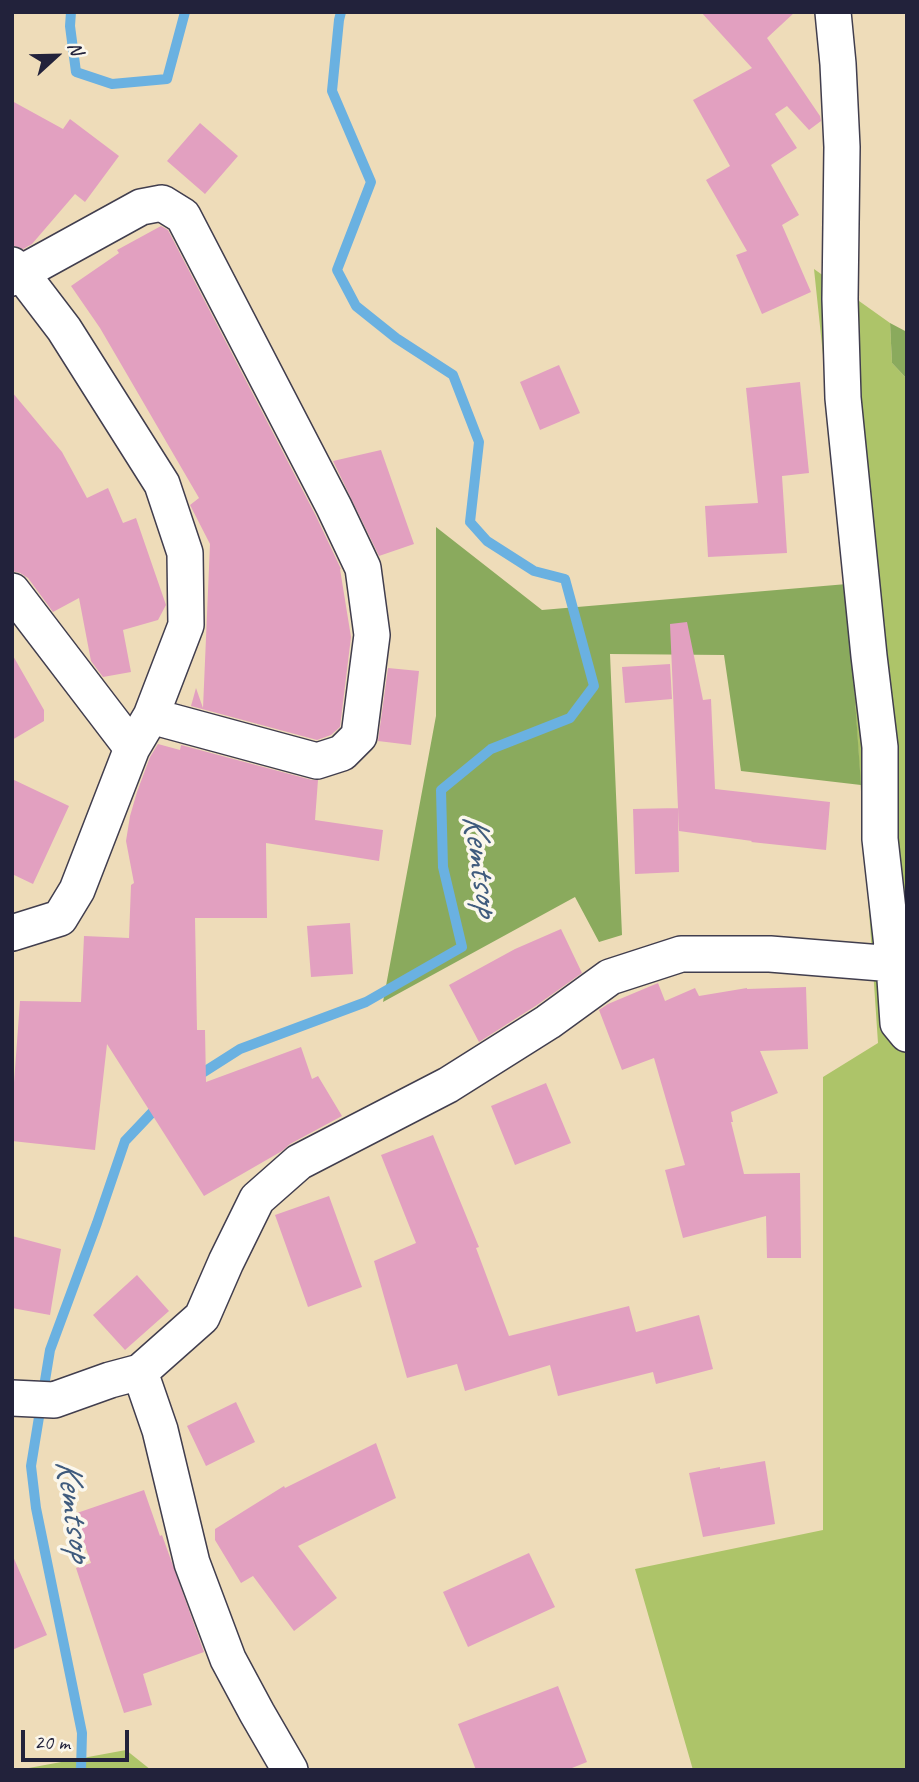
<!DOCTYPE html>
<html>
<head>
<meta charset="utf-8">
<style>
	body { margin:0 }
	#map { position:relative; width:919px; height:1782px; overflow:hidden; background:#eedcb9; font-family:Caveat,sans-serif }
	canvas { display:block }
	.frame { position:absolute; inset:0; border:14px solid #22223b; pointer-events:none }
	.north { position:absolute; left:21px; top:21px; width:70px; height:70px; -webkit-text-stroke:5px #fbf7ec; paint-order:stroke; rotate:68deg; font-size:19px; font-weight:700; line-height:28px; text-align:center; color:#22223b }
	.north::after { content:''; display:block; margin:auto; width:24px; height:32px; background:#22223b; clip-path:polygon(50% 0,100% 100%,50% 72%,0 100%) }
	.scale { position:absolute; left:21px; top:1730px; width:108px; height:32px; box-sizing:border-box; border:4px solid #22223b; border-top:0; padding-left:9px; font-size:21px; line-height:24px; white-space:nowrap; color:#22223b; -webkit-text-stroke:5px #fbf7ec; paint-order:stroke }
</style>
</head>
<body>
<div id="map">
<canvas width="919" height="1782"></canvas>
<div class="frame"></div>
<div class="north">N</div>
<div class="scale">20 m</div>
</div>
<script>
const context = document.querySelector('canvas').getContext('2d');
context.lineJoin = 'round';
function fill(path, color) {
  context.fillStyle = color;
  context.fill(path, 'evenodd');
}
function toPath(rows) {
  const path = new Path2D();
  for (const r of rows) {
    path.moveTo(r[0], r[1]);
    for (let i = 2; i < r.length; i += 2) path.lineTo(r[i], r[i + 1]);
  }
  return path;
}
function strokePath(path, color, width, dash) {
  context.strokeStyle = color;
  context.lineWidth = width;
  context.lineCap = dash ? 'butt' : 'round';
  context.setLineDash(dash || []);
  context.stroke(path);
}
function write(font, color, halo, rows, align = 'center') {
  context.font = font + ' Caveat,sans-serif';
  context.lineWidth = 7;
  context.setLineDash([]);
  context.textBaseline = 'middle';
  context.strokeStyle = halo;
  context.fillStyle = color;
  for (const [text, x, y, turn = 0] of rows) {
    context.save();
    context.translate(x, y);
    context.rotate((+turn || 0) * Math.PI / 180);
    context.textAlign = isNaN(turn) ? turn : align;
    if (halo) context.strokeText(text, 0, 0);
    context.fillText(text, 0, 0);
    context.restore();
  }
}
fill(toPath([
	[814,269,890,323,892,363,907,379,907,1770,693,1770,635,1569,823,1530,823,1077,878,1043,847,584],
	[126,1750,151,1770,18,1770]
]), '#adc469');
fill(toPath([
	[890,323,907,332,907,379,892,363],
	[436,527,542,610,847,584,861,785,741,771,724,655,610,654,622,935,599,942,575,897,383,1002,436,716]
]), '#8aaa5d');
strokePath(toPath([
	[71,12,70,26,76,72,112,84,167,79,185,12],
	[196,1077,240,1049,366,1002,462,947,443,867,441,790,491,749,570,718,594,686,565,579,534,571,487,541,470,522,479,442,453,375,396,338,356,306,337,270,371,182,332,91,339,20,341,12],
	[81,1770,82,1733,36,1508,31,1466,50,1350,97,1223,125,1141,161,1103]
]), '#6ab1e1', 10);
fill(toPath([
	[701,12,795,12,767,38,820,116,821,121,809,130,787,106,775,114,797,148,771,165,799,215,782,225,811,292,762,314,736,255,747,251,706,180,730,166,693,100,752,68],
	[12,101,63,129,70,119,119,156,85,202,75,194,32,244,23,249,12,245],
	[200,123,238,156,205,194,167,161],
	[161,226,168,230,316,516,341,569,340,569,351,637,340,727,331,735,317,740,191,706,196,688,203,708,210,544,190,505,199,498,100,328,71,286,119,253,117,250],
	[559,365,580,413,540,430,520,382],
	[800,382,809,473,782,476,787,553,708,557,705,506,758,503,746,388],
	[12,392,62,452,87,498,108,488,123,523,136,518,166,605,158,620,123,630,131,672,103,677,91,661,79,598,53,612,28,578,20,573,12,571],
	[381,450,414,544,379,556,333,461],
	[687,622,703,700,711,699,715,789,830,802,826,850,751,842,752,841,679,831,670,624],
	[12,654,44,710,44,721,12,740],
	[670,664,672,699,625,703,622,667],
	[388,668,419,671,411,745,378,741],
	[158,744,180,750,181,745,312,780,318,780,315,820,383,830,379,861,266,843,267,918,195,918,197,1030,205,1030,206,1082,301,1047,312,1079,318,1076,342,1116,290,1144,282,1151,204,1196,107,1044,95,1150,12,1141,12,1110,20,1001,81,1002,84,936,129,938,131,885,134,883,126,841,130,816,137,792,150,757],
	[12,779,69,806,33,884,12,874],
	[678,808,679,872,635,874,633,809],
	[350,923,353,974,311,977,307,926],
	[561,929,582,973,537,1005,479,1042,449,985,515,949],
	[658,983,665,1001,695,988,699,996,747,988,747,989,806,987,808,1049,760,1051,778,1093,731,1112,733,1122,731,1122,744,1174,800,1173,801,1258,767,1258,766,1216,683,1238,665,1170,685,1165,654,1058,622,1070,599,1010,608,1004],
	[546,1083,571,1143,515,1165,491,1106],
	[433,1135,479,1247,476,1248,509,1336,629,1306,636,1332,699,1315,713,1369,656,1384,653,1372,558,1396,550,1365,465,1391,457,1364,407,1378,374,1261,416,1243,381,1155],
	[329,1196,362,1287,308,1307,275,1215],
	[12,1236,61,1249,50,1315,12,1308],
	[137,1275,169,1311,125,1350,93,1315],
	[236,1402,255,1442,206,1466,187,1426],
	[376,1443,396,1498,298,1546,337,1598,294,1631,253,1576,241,1583,215,1540,215,1529,284,1486,285,1488],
	[765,1461,775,1524,703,1537,689,1473,720,1467,720,1469],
	[144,1490,160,1536,162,1535,204,1652,143,1674,152,1705,124,1713,76,1568,91,1563,74,1514],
	[529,1553,555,1607,468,1647,443,1592],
	[12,1554,47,1635,12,1650],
	[558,1686,587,1762,567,1770,476,1770,458,1724]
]), '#e2a0c0');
const minor = toPath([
	[833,12,838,64,842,147,840,299,843,398,869,656,880,747,880,839,894,964,898,1023,907,1034],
	[12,265,22,274,64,329,162,484,185,553,186,625,151,716,132,748,77,890,60,918,12,933],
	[12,278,141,207,162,203,183,216,334,507,363,568,372,635,359,736,342,753,317,761,151,716],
	[12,591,132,748],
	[140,1372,160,1430,192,1563,228,1659,257,1713,290,1770],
	[12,1398,54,1400,110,1380,140,1372,202,1317,226,1262,257,1199,299,1162,448,1085,548,1022,610,977,681,954,770,954,894,964]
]);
strokePath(minor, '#413e4e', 38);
strokePath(minor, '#fff', 35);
write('italic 37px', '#3f5b7d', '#fbf7ec', [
	["Kemtsop",480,865,82],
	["Kemtsop",73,1510,82]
]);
</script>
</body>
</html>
